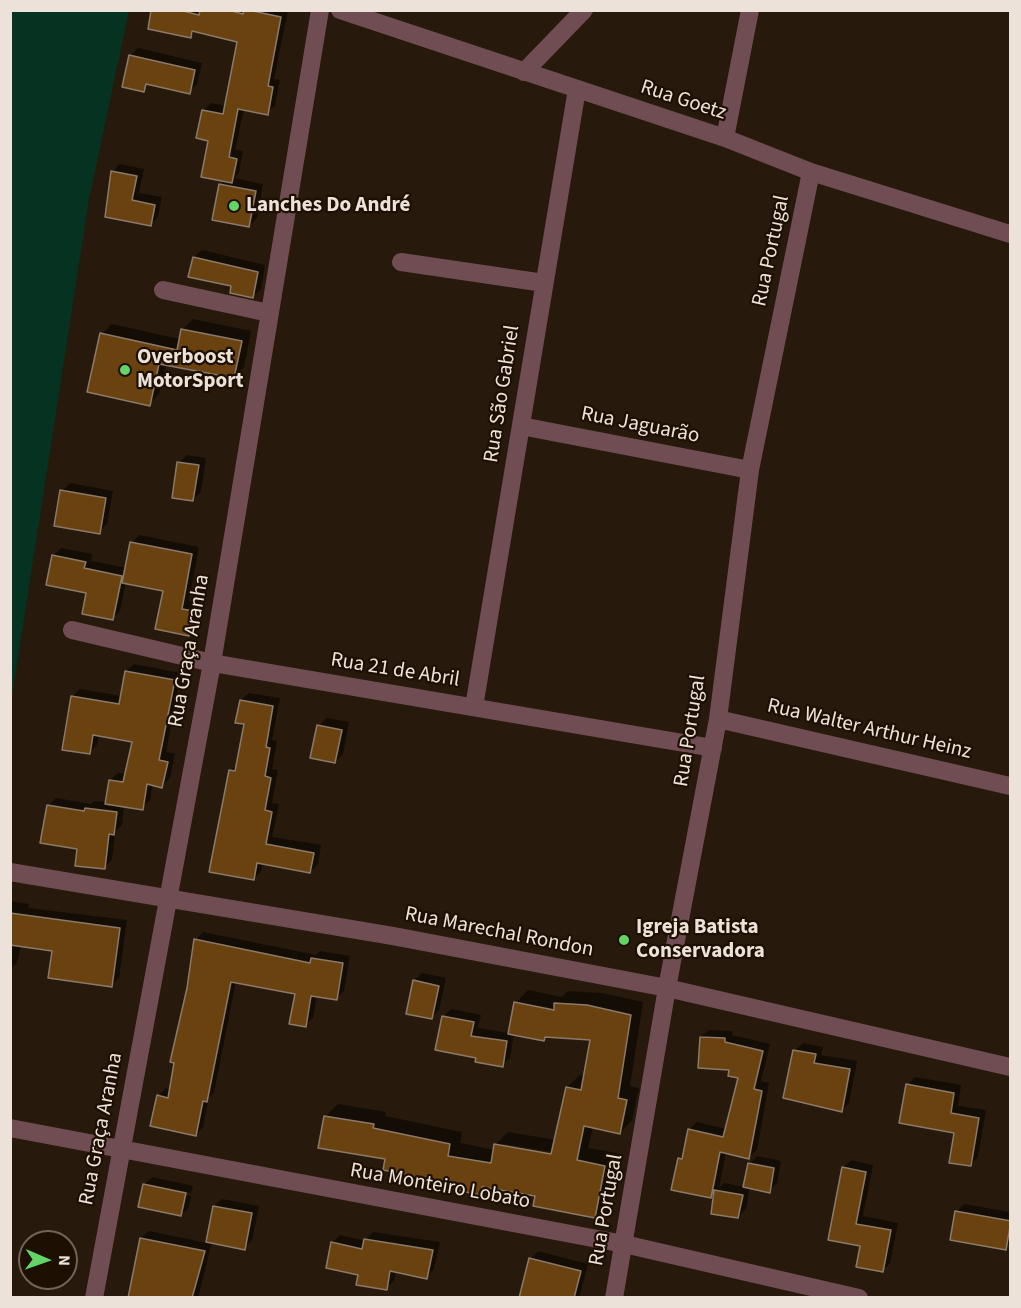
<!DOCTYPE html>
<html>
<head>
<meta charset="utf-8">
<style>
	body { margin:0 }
	#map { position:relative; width:1021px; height:1308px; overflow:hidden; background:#27190b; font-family:"Source Sans 3",sans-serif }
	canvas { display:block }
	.frame { position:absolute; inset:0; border:12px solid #ece2d9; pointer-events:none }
	.north { position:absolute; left:18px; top:1230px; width:60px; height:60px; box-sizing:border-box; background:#1d1003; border:2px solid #706459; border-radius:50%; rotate:92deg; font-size:16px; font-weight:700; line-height:24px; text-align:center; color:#ece2d9 }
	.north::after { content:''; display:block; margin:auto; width:21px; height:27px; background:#64d467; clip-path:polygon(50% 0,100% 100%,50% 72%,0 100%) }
</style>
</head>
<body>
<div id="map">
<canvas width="1021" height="1308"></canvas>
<div class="frame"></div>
<div class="north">N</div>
</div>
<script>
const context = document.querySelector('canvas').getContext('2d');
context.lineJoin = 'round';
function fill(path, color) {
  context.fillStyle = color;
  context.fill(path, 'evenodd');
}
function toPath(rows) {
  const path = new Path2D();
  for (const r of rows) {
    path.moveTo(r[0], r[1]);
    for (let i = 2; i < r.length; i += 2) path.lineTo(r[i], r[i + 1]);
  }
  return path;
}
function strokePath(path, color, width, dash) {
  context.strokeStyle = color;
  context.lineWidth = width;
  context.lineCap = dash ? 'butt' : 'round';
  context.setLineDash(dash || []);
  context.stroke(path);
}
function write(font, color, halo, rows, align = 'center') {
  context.font = font + ' "Source Sans 3",sans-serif';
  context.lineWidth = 4.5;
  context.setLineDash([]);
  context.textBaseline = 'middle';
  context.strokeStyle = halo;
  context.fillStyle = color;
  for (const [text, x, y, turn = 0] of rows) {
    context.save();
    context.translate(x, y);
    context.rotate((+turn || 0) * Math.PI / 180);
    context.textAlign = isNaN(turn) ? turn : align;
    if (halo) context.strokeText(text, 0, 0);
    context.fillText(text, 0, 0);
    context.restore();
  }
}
fill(toPath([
	[11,10,129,11,89,200,11,703]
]), '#053221');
fill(toPath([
	[153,10,288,10,274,79,280,80,275,105,267,113,244,109,235,150,243,151,239,173,234,178,263,184,257,218,249,226,221,185,225,180,210,139,203,111,211,103,226,106,239,40,196,31,190,36],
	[138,48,202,63,197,84,189,92,150,83,143,90,130,56],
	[120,164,144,169,139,193,162,197,158,217,150,225,106,216,112,172],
	[202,250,265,265,261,289,253,296,233,285,194,257],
	[193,319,251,331,244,367,234,377,166,364,159,394,149,404,102,334,112,324,180,339,182,330],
	[187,455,206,458,201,492,193,500,179,463],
	[70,483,113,491,107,524,99,532,62,491],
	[139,535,199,547,189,601,201,604,196,627,188,635,165,590,126,582,120,611,113,618,53,556,61,548,92,554,91,561,127,568,132,543],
	[134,664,181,673,166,752,175,754,170,778,162,786,153,784,150,800,142,808,124,805,122,825,115,832,112,860,104,868,78,848,48,806,56,798,91,804,94,801,107,802,110,780,118,773,127,774,134,741,99,735,97,745,90,752,72,697,80,689,122,696,126,671],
	[249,693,280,698,272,740,277,741,272,769,278,770,272,803,279,804,272,837,321,845,318,864,310,872,263,863,261,871,254,879,230,771,238,763,246,723,241,700],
	[326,718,349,722,343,754,335,762,319,726],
	[10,901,29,904,28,908,127,920,119,978,111,986,53,950,21,945,17,963,10,970],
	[203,932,316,955,320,951,350,956,344,991,336,999,317,995,313,1018,305,1025,297,993,236,981,214,1093,209,1097,203,1127,196,1134,158,1096,166,1088,171,1090,196,940],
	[422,973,446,978,439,1010,431,1018,414,981],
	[528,990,562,997,568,991,601,993,643,1002,630,1086,639,1088,632,1120,620,1133,593,1127,588,1148,617,1153,607,1204,595,1216,536,1195,487,1187,481,1193,448,1182,387,1158,325,1117,338,1104,386,1112,385,1116,462,1132,460,1143,495,1150,495,1145,508,1132,556,1140,567,1087,580,1075,585,1076,592,1039,548,1036,544,1040,514,1034,510,1058,502,1065,478,1057,443,1017,451,1009,481,1015,478,1028,510,1033,516,1003],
	[503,1144,559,1153,558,1156,503,1147],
	[709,1030,733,1031,732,1035,770,1044,761,1081,769,1083,757,1150,749,1157,726,1152,719,1188,724,1183,745,1187,749,1164,757,1156,781,1161,777,1183,769,1191,750,1187,746,1209,738,1217,716,1192,711,1197,679,1159,684,1154,689,1130,697,1122,726,1129,740,1077,701,1037],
	[803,1043,823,1047,821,1055,857,1061,849,1103,842,1111,795,1051],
	[915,1077,961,1085,958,1106,986,1110,978,1157,970,1165,956,1132,908,1085],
	[851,1160,873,1165,863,1216,898,1223,890,1263,882,1271,862,1245,829,1238,843,1168],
	[152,1177,193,1186,191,1193,148,1184,148,1187,191,1196,189,1207,181,1215,144,1185],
	[222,1199,259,1206,252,1240,244,1248,212,1241,198,1298,128,1298,141,1238,149,1231,207,1243,214,1206],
	[964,1204,1010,1212,1010,1243,1005,1248,956,1212],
	[39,1231,66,1236,65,1242,31,1242],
	[373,1232,440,1242,434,1269,427,1277,396,1271,394,1281,386,1288,360,1274,332,1243,340,1235,365,1241],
	[30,1246,30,1270,26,1269],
	[538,1251,588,1264,579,1298,520,1298,530,1259]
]), '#0007');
const building = toPath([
	[151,10,179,10,199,15,200,10,228,10,243,14,244,10,248,10,281,17,268,86,273,87,268,115,238,109,229,157,237,159,232,183,201,177,208,141,196,138,202,110,223,114,237,42,192,31,191,38,148,29,151,10],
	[129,55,195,70,190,94,146,84,144,92,122,87,129,55],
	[111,171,137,176,132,200,155,205,151,226,105,217,111,171],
	[219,184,256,191,249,227,212,220,219,184],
	[193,257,258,272,253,298,230,293,231,286,188,277,193,257],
	[181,329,242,341,234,378,159,364,150,406,87,392,100,333,177,350,181,329],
	[177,462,199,465,193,501,172,498,177,462],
	[60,490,106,498,100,534,54,526,60,490],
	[130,542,192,554,182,609,194,611,189,636,155,629,163,591,122,583,130,542],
	[52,555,86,562,84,568,122,576,113,620,82,614,86,593,46,585,52,555],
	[125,671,175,680,159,760,168,762,162,788,147,784,143,810,105,804,109,780,123,782,132,742,93,735,90,754,62,750,71,696,119,704,125,671],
	[240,700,273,706,266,747,270,748,265,776,271,778,265,810,272,812,266,844,314,853,310,873,257,863,254,880,209,872,229,770,235,771,244,724,235,723,240,700],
	[317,725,342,730,335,763,310,758,317,725],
	[47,805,84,811,85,808,117,812,114,835,109,834,105,869,75,866,77,849,40,843,47,805],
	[10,913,120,928,112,987,48,978,52,951,10,945,10,913],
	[194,939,310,963,311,958,343,963,337,1000,311,996,306,1027,289,1024,295,994,231,982,207,1102,203,1101,196,1136,150,1126,157,1095,168,1098,174,1063,170,1062,187,988,194,939],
	[413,980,439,986,432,1019,406,1014,413,980],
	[514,1002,554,1010,554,1003,587,1005,631,1015,618,1098,627,1100,620,1134,584,1126,577,1160,605,1166,595,1218,533,1206,535,1196,482,1187,481,1195,445,1188,446,1183,383,1170,385,1159,318,1148,324,1116,374,1124,373,1128,450,1144,448,1156,491,1163,494,1144,551,1154,566,1087,581,1090,590,1040,545,1037,544,1041,508,1034,514,1002],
	[442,1016,474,1022,471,1036,507,1041,503,1067,475,1062,476,1058,435,1050,442,1016],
	[700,1037,725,1038,725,1042,763,1051,754,1089,762,1091,749,1159,720,1152,711,1198,671,1190,678,1158,682,1159,688,1129,723,1137,738,1078,728,1076,729,1070,698,1068,700,1037],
	[793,1050,816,1054,814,1063,850,1069,842,1112,783,1098,793,1050],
	[906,1084,954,1093,951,1113,979,1118,971,1166,949,1163,954,1133,899,1123,906,1084],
	[748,1163,774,1168,770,1193,743,1187,748,1163],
	[842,1167,866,1172,856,1224,891,1230,883,1272,856,1267,860,1246,828,1240,842,1167],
	[143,1184,186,1193,181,1216,138,1207,143,1184],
	[714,1190,743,1195,738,1218,711,1214,714,1190],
	[213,1206,252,1213,245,1250,206,1242,213,1206],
	[955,1211,1011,1221,1006,1250,950,1240,955,1211],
	[140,1238,205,1251,192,1298,128,1298,140,1238],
	[364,1239,433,1250,427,1279,390,1271,387,1290,356,1285,358,1275,326,1268,331,1242,362,1249,364,1239],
	[529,1258,581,1271,574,1298,519,1298,529,1258]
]);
fill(building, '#694210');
strokePath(building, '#8b7a69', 1.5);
strokePath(toPath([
	[340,10,725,138,811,172,1010,234],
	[524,72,584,10],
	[725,138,750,10],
	[401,262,544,283],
	[163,290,269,313],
	[521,426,750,470],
	[72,630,212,663,713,748],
	[474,707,577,89],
	[718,719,1010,786],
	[10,872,393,936,667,988,1010,1067],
	[10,1128,624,1244,859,1298],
	[94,1298,212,663,320,10],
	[614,1298,667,988,718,719,750,470,811,172]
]), '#6f4d52', 18);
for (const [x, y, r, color] of [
	[234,206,6,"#64d467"],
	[125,370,6,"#64d467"],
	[624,940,6,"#64d467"]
]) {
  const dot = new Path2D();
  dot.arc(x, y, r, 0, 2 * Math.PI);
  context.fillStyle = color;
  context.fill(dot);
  strokePath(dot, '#1d1003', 2);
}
write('21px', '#ece2d9', '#1d1003', [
	["Rua Goetz",683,101,18],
	["Rua Portugal",772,251,-78],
	["Rua São Gabriel",503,394,-81],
	["Rua Jaguarão",640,426,11],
	["Rua Graça Aranha",190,651,-80],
	["Rua 21 de Abril",395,671,9],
	["Rua Walter Arthur Heinz",869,730,13],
	["Rua Portugal",691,731,-81],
	["Rua Marechal Rondon",499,933,11],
	["Rua Graça Aranha",102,1129,-79],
	["Rua Monteiro Lobato",440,1187,10],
	["Rua Portugal",607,1210,-80]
]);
write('bold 21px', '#ece2d9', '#1d1003', [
	["Lanches Do André",246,206],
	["Overboost",137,358],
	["MotorSport",137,382],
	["Igreja Batista",636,928],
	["Conservadora",636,952]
], 'left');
</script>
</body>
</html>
